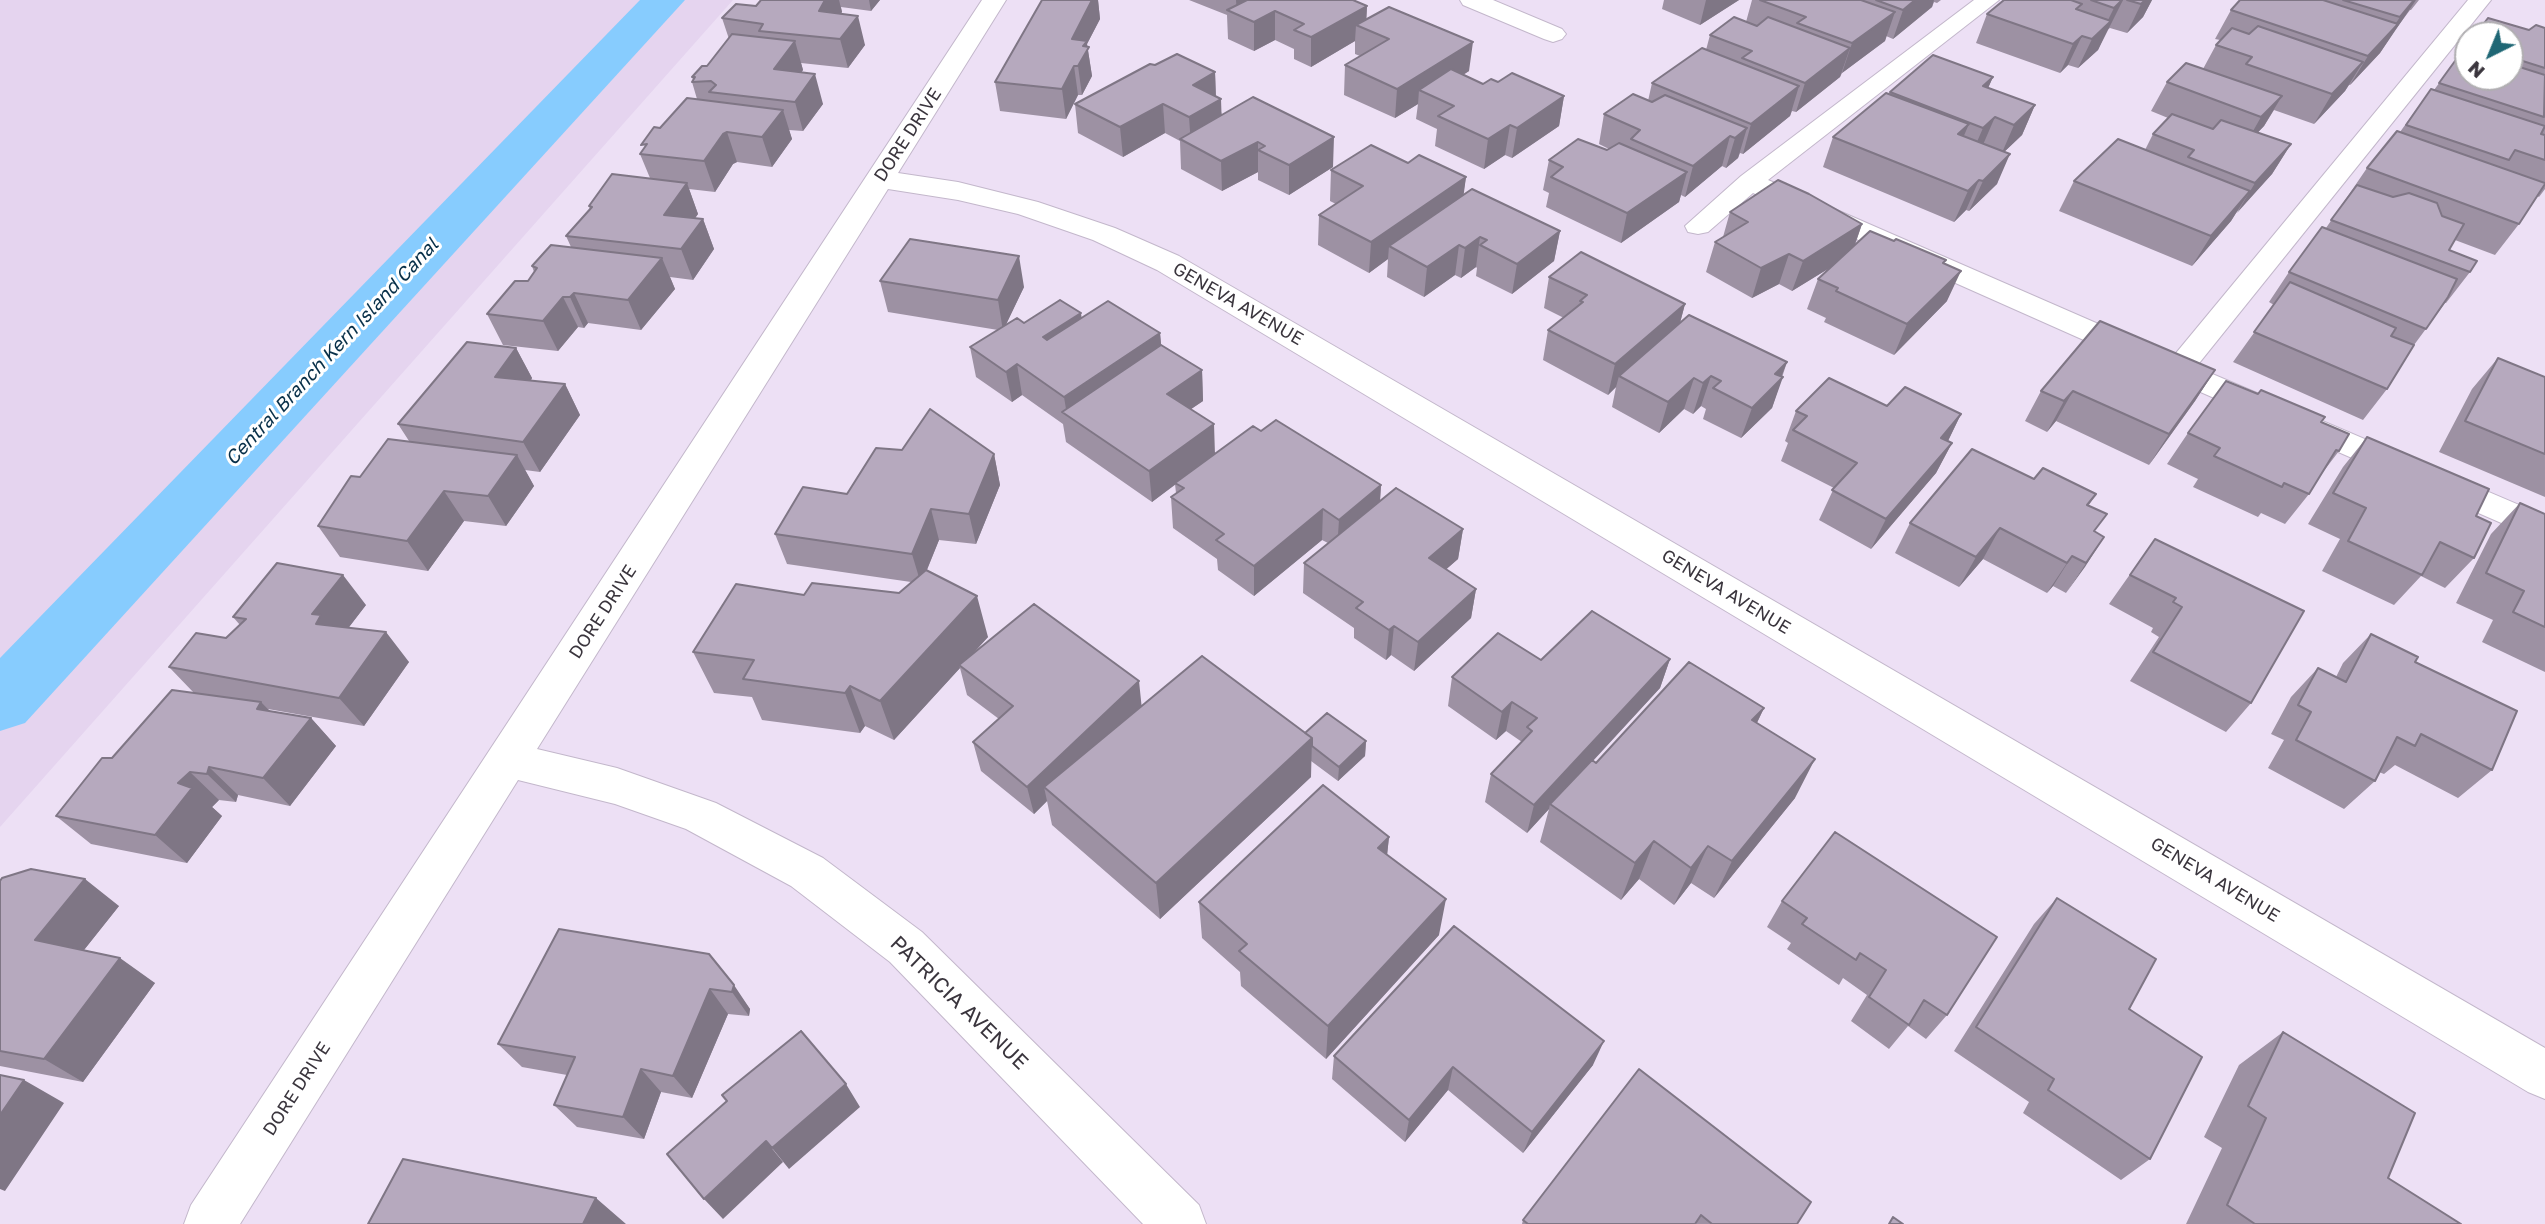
<!DOCTYPE html>
<html>
<head>
<meta charset="utf-8">
<style>
	body { margin:0 }
	#map { position:relative; width:2545px; height:1224px; overflow:hidden; background:#ede0f5; font-family:"Golos Text",sans-serif }
	canvas { display:block }
	.north { position:absolute; left:2454px; top:21px; width:70px; height:70px; box-sizing:border-box; background:#fff; border:2px solid #b0aeb1; border-radius:50%; rotate:223deg; font-size:19px; font-weight:700; line-height:28px; text-align:center; color:#3a353d }
	.north::after { content:''; display:block; margin:auto; width:24px; height:32px; background:#1f6775; clip-path:polygon(50% 0,100% 100%,50% 72%,0 100%) }
</style>
</head>
<body>
<div id="map">
<canvas width="2545" height="1224"></canvas>
<div class="north">N</div>
</div>
<script>
const context = document.querySelector('canvas').getContext('2d');
context.lineJoin = 'round';
function fill(path, color) {
  context.fillStyle = color;
  context.fill(path, 'evenodd');
}
function toPath(rows) {
  const path = new Path2D();
  for (const r of rows) {
    path.moveTo(r[0], r[1]);
    for (let i = 2; i < r.length; i += 2) path.lineTo(r[i], r[i + 1]);
  }
  return path;
}
function strokePath(path, color, width, dash) {
  context.strokeStyle = color;
  context.lineWidth = width;
  context.lineCap = dash ? 'butt' : 'round';
  context.setLineDash(dash || []);
  context.stroke(path);
}
function write(font, color, halo, rows, align = 'center') {
  context.font = font + ' "Golos Text",sans-serif';
  context.lineWidth = 6;
  context.setLineDash([]);
  context.textBaseline = 'middle';
  context.strokeStyle = halo;
  context.fillStyle = color;
  for (const [text, x, y, turn = 0] of rows) {
    context.save();
    context.translate(x, y);
    context.rotate((+turn || 0) * Math.PI / 180);
    context.textAlign = isNaN(turn) ? turn : align;
    if (halo) context.strokeText(text, 0, 0);
    context.fillText(text, 0, 0);
    context.restore();
  }
}
fill(toPath([
	[0,0,733,0,0,827]
]), '#e5d4ef');
fill(toPath([
	[640,0,685,0,25,723,0,731,0,658,640,0]
]), '#87ccfe');
const lane = toPath([
	[1974,0,1999,0,1768,180,2142,343,2147,350,2142,357,2132,360,2122,357,1753,193,1708,232,1698,234,1688,232,1685,226,1741,176,1974,0],
	[2468,0,2491,0,2196,367,2545,516,2545,542,2166,377,2162,370,2468,0]
]);
const street = toPath([
	[982,0,1006,0,898,173,958,182,1038,202,1115,228,1179,256,2545,1048,2545,1099,2528,1092,1157,270,1093,240,1018,214,958,200,888,189,537,749,617,768,716,803,823,858,922,932,1199,1205,1206,1224,1143,1224,890,962,791,886,686,829,615,804,518,780,240,1224,184,1224,191,1205,982,0],
	[1460,0,1493,0,1562,29,1566,34,1562,39,1553,42,1544,39,1463,5,1460,0]
]);
strokePath(lane, '#c3b7cb', 2);
strokePath(street, '#c3b7cb', 2);
fill(lane, '#fff');
fill(street, '#fff');
fill(toPath([
	[761,0,880,0,871,11,841,7,842,12,841,14,865,45,848,68,801,63,803,70,801,72,823,104,803,131,789,130,792,139,772,167,737,162,733,164,715,192,689,189,698,214,695,218,703,219,714,249,693,280,670,277,675,289,641,330,588,323,584,328,578,327,558,351,503,345,487,314,528,281,534,272,532,266,571,247,566,236,590,209,589,206,650,178,640,154,660,128,697,99,692,82,693,80,692,77,707,66,729,39,722,18,756,6],
	[1042,0,1098,0,1100,19,1087,44,1092,76,1082,95,1078,95,1066,119,1000,111,995,82],
	[1189,0,1353,0,1367,6,1366,19,1469,71,1463,75,1483,84,1498,82,1564,96,1559,126,1512,158,1505,155,1484,169,1435,146,1437,129,1416,119,1418,104,1395,118,1344,95,1345,65,1360,56,1355,54,1355,41,1311,67,1294,59,1294,49,1275,40,1254,51,1228,39,1227,15],
	[1664,0,1739,0,1700,25,1662,9],
	[1752,0,1941,0,1937,3,1934,2,1932,7,1893,39,1886,36,1885,41,1842,73,1840,77,1796,112,1792,111,1790,116,1743,154,1740,153,1738,158,1726,168,1722,166,1685,197,1681,195,1679,202,1621,243,1546,207,1549,193,1543,190,1549,160,1607,150,1609,149,1599,144,1604,114,1648,101,1652,83,1706,50,1710,35,1746,22],
	[2004,0,2152,0,2143,17,2127,33,2110,28,2107,30,2098,50,2078,68,2068,65,2060,73,1976,43,1987,14],
	[2240,0,2419,0,2411,10,2410,10,2395,30,2380,53,2350,85,2349,85,2345,91,2314,124,2274,110,2264,126,2257,133,2291,144,2272,174,2236,213,2231,221,2192,266,2059,211,2074,181,2145,150,2153,134,2168,118,2151,111,2167,82,2203,69,2216,45,2220,40,2215,39,2231,10],
	[2545,28,2545,189,2539,197,2537,196,2519,224,2495,255,2455,240,2449,250,2470,272,2446,303,2445,303,2414,345,2387,389,2363,420,2233,362,2274,305,2269,302,2289,272,2326,228,2367,168,2400,132,2431,89,2434,90,2468,44,2468,77,2510,77,2510,35],
	[1155,65,1215,72,1216,96,1222,115,1333,167,1289,195,1258,180,1258,172,1222,191,1181,169,1180,141,1165,133,1123,157,1078,133,1075,104],
	[1993,77,1988,88,2035,105,2022,135,2005,151,1997,184,1969,211,1966,210,1954,222,1823,167,1833,137,1889,94,1890,92],
	[1408,163,1466,177,1463,195,1560,231,1554,261,1512,294,1476,276,1477,268,1476,267,1461,278,1455,275,1424,297,1387,277,1388,259,1369,273,1318,245,1319,215,1336,204,1330,201,1331,170],
	[1730,212,1862,224,1855,245,1945,264,1947,301,1894,355,1824,322,1826,318,1807,309,1818,279,1829,268,1792,291,1779,284,1752,298,1706,272,1715,242,1723,237],
	[1549,277,1685,304,1680,323,1787,362,1772,408,1741,438,1703,419,1706,409,1701,406,1693,414,1684,409,1659,433,1612,407,1616,387,1608,395,1543,360,1548,330,1564,318,1544,308],
	[880,281,1024,287,1006,324,1082,318,1160,333,1161,345,1202,370,1203,401,1191,409,1215,453,1261,431,1381,485,1380,501,1463,529,1458,559,1446,569,1476,589,1471,618,1414,671,1391,655,1386,660,1354,638,1354,628,1303,593,1304,563,1328,543,1322,540,1254,596,1218,570,1217,559,1173,528,1171,497,1176,493,1175,484,1152,502,1066,442,1063,424,1022,395,1012,402,976,377,970,347,998,330,888,312],
	[516,348,532,378,531,381,565,384,580,415,540,472,525,470,534,486,506,526,464,521,428,571,340,557,318,526,360,477,409,441,398,424],
	[2498,358,2545,377,2545,497,2439,452,2472,389],
	[2215,370,2195,401,2149,465,2056,421,2047,432,2025,421,2041,391],
	[1887,406,1961,414,1948,441,1952,443,1936,473,1871,549,1819,520,1834,488,1781,461,1788,443,1785,441,1796,411],
	[2321,422,2339,451,2320,476,2309,494,2285,524,2261,513,2258,517,2193,487,2198,479,2167,464,2188,433],
	[2367,437,2476,516,2474,558,2445,588,2421,576,2394,605,2322,571,2340,539,2308,524,2343,467],
	[994,454,1000,485,976,544,939,540,927,570,988,637,971,655,1142,705,1305,733,1366,741,1365,756,1338,781,1311,761,1311,777,1160,919,1052,825,1047,801,1034,814,981,771,973,742,999,719,967,695,960,668,894,740,865,726,860,733,762,720,752,697,714,693,693,652,804,595,899,593,911,582,787,564,775,534,847,494],
	[2096,494,2089,505,2095,532,2104,537,2066,593,2053,586,2047,593,1983,559,1959,587,1895,553,1910,523],
	[2520,503,2545,514,2545,672,2482,642,2493,620,2456,603,2491,534],
	[2155,539,2251,703,2226,732,2130,681,2159,637,2151,632,2153,628,2109,604],
	[366,605,348,628,409,662,364,726,268,709,270,711,311,718,336,746,290,806,238,795,236,802,219,800,212,807,222,816,187,863,91,844,56,816,112,758,194,693,169,667,226,638,240,625,233,617],
	[2371,634,2415,662,2492,770,2458,798,2395,765,2384,774,2379,772,2375,781,2344,809,2268,768,2284,740,2271,734,2291,697,2318,668,2336,677,2343,663],
	[1670,659,1660,688,1593,761,1596,763,1764,708,1757,723,1795,798,1714,898,1691,883,1674,905,1639,879,1621,900,1540,842,1549,809,1527,833,1485,802,1491,774,1522,742,1506,731,1496,740,1448,706,1452,677,1541,660],
	[1835,832,1947,1015,1926,1039,1908,1026,1889,1049,1851,1021,1867,995,1843,978,1839,985,1787,949,1791,943,1767,927,1782,901],
	[1389,837,1387,855,1439,935,1326,1059,1241,986,1240,972,1202,938,1199,902],
	[0,881,119,906,84,950,155,983,83,1082,0,1066],
	[2057,898,2129,1009,2150,1159,2121,1180,2023,1113,2029,1102,1954,1051,2034,924],
	[709,954,750,1009,749,1016,728,1014,692,1098,661,1092,644,1139,577,1127,554,1105,567,1075,522,1067,498,1044],
	[2283,1032,2388,1178,2461,1224,2186,1224,2222,1148,2204,1137,2239,1065],
	[1334,1056,1593,1065,1523,1153,1448,1090,1405,1142,1332,1079],
	[1639,1069,1797,1224,1522,1224,1523,1220]
]), '#9d91a3');
fill(toPath([
	[824,0,839,0,842,12,832,23,819,11],
	[869,0,880,0,871,11],
	[1092,0,1098,0,1100,19,1087,44,1092,76,1082,95,1078,66,1072,39],
	[1236,0,1259,0,1237,15],
	[1706,0,1739,0,1700,25],
	[1915,0,1934,0,1932,7,1893,39,1903,10],
	[2123,0,2098,50,2078,68,2092,39,2104,28,2114,8],
	[2145,0,2152,0,2143,17,2127,33,2141,4],
	[2414,0,2416,0,2380,53,2350,85,2368,56,2390,32,2400,17],
	[1367,6,1366,29,1356,25,1355,41,1311,67,1311,37],
	[1275,11,1275,40,1254,51,1254,22],
	[1895,12,1885,41,1842,73,1852,43],
	[858,16,865,45,848,68,840,39],
	[2082,36,2068,65,2060,73,2073,44],
	[795,41,803,70,783,99,774,69],
	[1473,42,1469,71,1431,95,1419,90,1418,104,1395,118,1397,89],
	[1850,48,1840,77,1796,112,1805,83],
	[2363,62,2345,91,2314,124,2332,94],
	[1074,66,1078,95,1066,119,1062,89],
	[1215,72,1216,102,1221,99,1222,128,1191,145,1189,117,1193,85],
	[815,74,823,104,803,131,795,102],
	[1993,77,1980,106,1983,86],
	[1799,86,1790,116,1743,154,1751,124],
	[1564,96,1559,126,1512,158,1517,128],
	[2282,96,2264,126,2244,147,2261,117],
	[1163,104,1165,133,1123,157,1120,127],
	[2035,105,2022,135,2001,155,2014,125],
	[783,110,792,139,772,167,762,137],
	[1995,117,1982,147,1970,158,1983,128],
	[1969,124,1956,154,1958,134],
	[1510,125,1505,155,1484,169,1488,139],
	[1747,128,1738,158,1726,168,1735,138],
	[727,132,737,162,733,164,715,192,704,161,723,134],
	[1730,136,1722,166,1685,197,1693,166],
	[1334,137,1333,167,1289,195,1289,165],
	[1258,142,1258,172,1222,191,1221,161],
	[2291,144,2272,174,2237,213,2255,183],
	[2010,154,1997,184,1969,211,1983,181],
	[1687,172,1679,202,1621,243,1627,213],
	[1466,177,1462,207,1389,246,1388,259,1369,273,1371,242],
	[1979,180,1966,210,1954,222,1968,191],
	[687,183,698,214,676,245,664,215],
	[2250,191,2231,221,2192,266,2211,236],
	[703,219,714,249,693,280,681,249],
	[1862,224,1851,255,1792,291,1803,261],
	[1560,231,1554,261,1512,294,1517,264],
	[1480,237,1476,267,1461,278,1465,248],
	[1459,245,1455,275,1424,297,1427,267],
	[1789,254,1779,284,1752,298,1761,268],
	[1019,256,1024,287,1003,331,998,300],
	[662,258,675,289,641,330,628,300],
	[1961,271,1947,301,1894,355,1907,324],
	[574,293,588,323,584,328,570,297],
	[563,297,578,327,558,351,543,321],
	[1685,304,1677,334,1619,376,1616,387,1608,395,1615,364],
	[1081,313,1085,344,1048,368,1043,337],
	[1160,333,1163,364,1067,415,1064,397],
	[516,348,532,378,512,407,495,377],
	[1787,362,1780,380,1783,377,1772,408,1741,438,1752,408,1775,374],
	[1017,364,1022,395,1012,402,1006,372],
	[1202,370,1203,401,1169,424,1167,394],
	[2215,370,2195,401,2149,465,2169,434],
	[1711,376,1701,406,1693,414,1703,383],
	[1694,378,1684,409,1659,433,1668,402],
	[565,384,580,415,540,472,523,442],
	[2073,391,2056,421,2047,432,2064,401],
	[1961,414,1946,445,1941,438],
	[1214,424,1215,455,1152,502,1149,471],
	[1952,443,1936,473,1871,549,1886,519],
	[994,454,1000,485,976,544,969,514],
	[517,455,534,486,506,526,488,496],
	[1381,485,1379,515,1337,550,1339,520],
	[444,491,464,521,428,571,407,541],
	[931,509,939,540,921,584,912,554],
	[1323,509,1322,540,1254,596,1254,566],
	[2000,528,1983,559,1959,587,1976,557],
	[1463,529,1458,559,1425,588,1429,558],
	[2104,537,2085,567,2066,593,2086,563],
	[2072,556,2053,586,2047,593,2067,563],
	[343,575,366,605,340,639,316,624,312,614],
	[1476,589,1471,618,1414,671,1418,642],
	[977,596,988,637,961,667,959,665,960,668,894,740,880,701],
	[1394,626,1391,655,1386,660,1389,630],
	[386,632,409,662,364,726,339,698],
	[1670,659,1660,688,1552,805,1550,804,1549,809,1527,833,1534,805],
	[1139,681,1142,710,1044,787,1047,801,1034,814,1027,787],
	[850,686,865,726,860,733,845,693],
	[261,702,288,730,257,709],
	[1512,702,1506,731,1496,740,1502,712],
	[1764,708,1745,747,1752,720],
	[311,718,336,746,290,806,263,778],
	[1312,738,1311,777,1160,919,1156,883],
	[1366,741,1365,756,1338,781,1339,767],
	[1815,759,1795,798,1714,898,1732,861],
	[209,767,238,795,236,802,207,774],
	[190,772,219,800,212,807,222,816,187,863,155,835,178,783],
	[1389,837,1385,874,1378,848],
	[1654,841,1639,879,1621,900,1635,863],
	[1708,846,1691,883,1674,905,1691,868],
	[85,879,119,906,72,965,35,940],
	[1446,899,1439,935,1326,1059,1328,1026],
	[120,958,155,983,83,1082,44,1059],
	[734,985,750,1009,749,1016,732,992],
	[710,989,728,1014,692,1098,673,1076],
	[1604,1041,1593,1065,1523,1153,1532,1132],
	[1453,1067,1448,1090,1405,1142,1409,1120],
	[641,1069,661,1092,644,1139,623,1117],
	[24,1080,64,1103,5,1191,0,1189,0,1115],
	[846,1084,860,1107,789,1169,772,1148],
	[766,1141,783,1162,723,1219,704,1199],
	[596,1198,626,1224,583,1224]
]), '#7f7685');
const building = toPath([
	[761,0,825,0,819,11,858,16,840,39,759,31,763,24,722,18,736,4,756,6,761,0],
	[1042,0,1092,0,1072,39,1087,41,1083,46,1089,47,1078,66,1074,66,1062,89,995,82,1042,0],
	[1247,0,1353,0,1367,6,1311,37,1294,30,1304,24,1275,11,1254,22,1227,10,1247,0],
	[1760,0,1861,0,1895,12,1852,43,1797,23,1806,17,1760,0],
	[1876,0,1915,0,1903,10,1876,0],
	[2004,0,2071,0,2082,4,2076,9,2111,21,2092,39,2082,36,2073,44,1987,14,2004,0],
	[2091,0,2122,0,2114,8,2091,0],
	[2127,0,2145,0,2141,4,2127,0],
	[2240,0,2323,0,2398,24,2368,56,2231,10,2240,0],
	[2343,0,2414,0,2400,17,2343,0],
	[1389,7,1473,42,1397,89,1345,65,1389,39,1356,25,1389,7],
	[1734,17,1757,26,1768,17,1850,48,1805,83,1742,58,1752,51,1710,35,1734,17],
	[2488,18,2529,30,2536,25,2545,28,2545,68,2510,57,2510,35,2475,35,2488,18],
	[2258,26,2363,62,2332,94,2246,64,2252,57,2216,45,2232,28,2249,34,2258,26],
	[732,34,795,41,774,69,815,74,795,102,709,92,716,85,711,81,692,82,695,77,692,77,702,66,707,66,732,34],
	[1702,48,1799,86,1751,124,1652,83,1702,48],
	[2463,50,2468,51,2468,77,2510,77,2510,64,2545,75,2544,117,2439,83,2463,50],
	[1177,54,1215,72,1193,85,1221,99,1189,117,1163,104,1120,127,1075,104,1150,64,1155,65,1177,54],
	[1933,55,1993,77,1983,86,2035,105,2014,125,1995,117,1983,128,1890,92,1933,55],
	[2186,63,2282,96,2261,117,2167,82,2186,63],
	[1451,69,1483,84,1491,79,1498,82,1512,73,1564,96,1517,128,1510,125,1488,139,1438,116,1454,106,1419,90,1451,69],
	[2431,89,2545,126,2541,134,2545,135,2545,160,2515,150,2509,160,2406,125,2431,89],
	[1886,93,1969,124,1958,134,2010,154,1983,181,1979,180,1968,191,1833,137,1886,93],
	[1633,94,1652,102,1665,95,1747,128,1735,138,1730,136,1693,166,1631,139,1640,130,1604,114,1633,94],
	[1253,97,1334,137,1289,165,1258,150,1265,146,1258,142,1221,161,1180,139,1253,97],
	[687,98,783,110,762,137,727,132,723,134,704,161,640,154,647,144,641,145,654,127,660,128,687,98],
	[2172,114,2213,129,2221,120,2291,144,2255,183,2188,157,2194,150,2153,134,2172,114],
	[2397,131,2545,183,2545,184,2519,224,2367,168,2397,131],
	[1578,139,1607,150,1619,143,1687,172,1627,213,1551,177,1563,167,1549,160,1578,139],
	[2118,139,2250,191,2211,236,2074,181,2118,139],
	[1371,145,1408,163,1419,155,1466,177,1371,242,1319,215,1363,186,1331,170,1371,145],
	[612,174,687,183,664,215,703,219,681,249,566,236,592,207,589,206,612,174],
	[1778,180,1809,194,1862,224,1803,261,1789,254,1761,268,1715,242,1748,222,1730,212,1778,180],
	[2357,185,2393,197,2409,193,2437,203,2442,216,2464,224,2449,250,2477,261,2470,272,2331,220,2357,185],
	[1472,189,1560,231,1517,264,1480,245,1487,240,1480,237,1465,248,1459,245,1427,267,1389,246,1472,189],
	[2322,227,2457,279,2448,297,2426,329,2289,272,2322,227],
	[1870,231,1894,241,1896,239,1946,260,1943,263,1961,271,1907,324,1836,291,1838,288,1818,279,1870,231],
	[910,239,1019,256,998,300,880,281,910,239],
	[551,245,662,258,628,300,574,293,570,297,563,297,543,321,487,314,515,281,528,281,537,268,532,266,551,245],
	[1581,252,1685,304,1615,364,1548,330,1583,302,1580,301,1587,295,1549,277,1581,252],
	[2290,282,2396,328,2391,336,2414,345,2387,389,2254,332,2290,282],
	[1060,300,1081,313,1043,337,1047,340,1108,301,1160,333,1064,397,1017,364,1006,372,970,347,1017,318,1024,323,1060,300],
	[1689,315,1787,362,1775,374,1783,377,1752,408,1713,388,1721,381,1711,376,1703,383,1694,378,1668,402,1619,376,1689,315],
	[2100,321,2215,370,2169,434,2073,391,2064,401,2041,391,2100,321],
	[467,342,516,348,495,377,565,384,523,442,398,424,467,342],
	[1161,345,1202,370,1167,394,1214,424,1149,471,1062,412,1161,345],
	[2498,358,2545,377,2545,454,2465,421,2498,358],
	[1829,378,1887,406,1905,387,1961,414,1941,438,1952,443,1886,519,1832,490,1857,463,1793,430,1807,416,1796,411,1829,378],
	[2226,381,2258,394,2261,390,2325,417,2321,422,2349,434,2339,451,2336,450,2309,494,2284,483,2282,487,2214,456,2220,448,2188,433,2226,381],
	[930,409,994,454,969,514,931,509,912,554,775,534,803,487,847,494,876,448,902,450,930,409],
	[1276,420,1381,485,1339,520,1323,509,1254,566,1216,540,1224,534,1171,497,1184,488,1175,483,1253,426,1261,431,1276,420],
	[2367,437,2489,489,2476,516,2491,523,2474,558,2440,542,2422,575,2348,541,2366,508,2333,493,2367,437],
	[388,439,517,455,488,496,444,491,407,541,318,526,351,476,360,477,388,439],
	[1972,449,2034,479,2043,468,2096,494,2087,505,2107,514,2094,531,2104,537,2086,563,2072,556,2067,563,2000,528,1976,557,1910,523,1972,449],
	[1396,488,1463,529,1429,558,1476,589,1418,642,1394,626,1389,630,1356,608,1363,602,1304,563,1396,488],
	[2520,503,2545,514,2545,627,2513,612,2524,591,2486,573,2520,503],
	[2155,539,2304,611,2251,703,2153,652,2182,607,2173,602,2176,598,2130,575,2155,539],
	[277,563,343,575,312,614,321,615,316,624,386,632,339,698,169,667,196,633,226,638,246,619,233,617,277,563],
	[926,570,977,596,880,701,850,686,845,693,743,679,754,660,693,652,736,584,804,595,812,583,899,593,926,570],
	[1034,604,1139,681,1027,787,973,742,1013,706,959,665,1034,604],
	[1592,611,1670,659,1534,805,1491,774,1532,731,1527,727,1537,718,1512,702,1502,712,1452,677,1498,633,1541,660,1592,611],
	[2371,634,2418,657,2415,662,2517,711,2492,770,2421,734,2415,746,2397,737,2375,781,2296,740,2311,712,2298,705,2318,668,2346,682,2371,634],
	[1202,656,1312,738,1156,883,1044,787,1202,656],
	[1689,662,1764,708,1752,720,1815,759,1732,861,1708,846,1691,868,1654,841,1635,863,1550,804,1592,760,1596,763,1689,662],
	[172,690,261,702,257,709,311,718,263,778,209,767,207,774,190,772,178,783,192,788,155,835,56,816,102,758,112,758,172,690],
	[1327,713,1366,741,1339,767,1312,746,1312,738,1305,733,1327,713],
	[1323,785,1389,837,1378,848,1446,899,1328,1026,1239,951,1247,944,1199,902,1323,785],
	[1835,832,1997,937,1947,1015,1924,1000,1909,1025,1869,997,1886,970,1860,953,1856,960,1802,924,1807,918,1782,901,1835,832],
	[31,869,85,879,35,940,120,958,44,1059,0,1051,0,881,2,878,31,869],
	[2057,898,2156,959,2129,1009,2202,1057,2150,1159,2048,1090,2054,1079,1976,1027,2057,898],
	[1454,926,1604,1041,1532,1132,1453,1067,1409,1120,1334,1056,1454,926],
	[559,929,709,954,734,985,732,992,710,989,673,1076,641,1069,623,1117,554,1105,575,1057,498,1044,559,929],
	[801,1031,846,1084,772,1148,766,1141,704,1199,667,1154,727,1101,722,1095,801,1031],
	[2283,1032,2415,1113,2388,1178,2461,1224,2255,1224,2227,1205,2266,1118,2248,1106,2283,1032],
	[1639,1069,1811,1202,1797,1224,1712,1224,1701,1215,1695,1224,1528,1224,1523,1220,1639,1069],
	[0,1075,24,1080,0,1115,0,1075],
	[403,1159,596,1198,583,1224,368,1224,403,1159],
	[1893,1217,1903,1224,1889,1224,1893,1217]
]);
fill(building, '#b6a9be');
strokePath(building, '#7f7685', 2);
write('18px', '#3a353d', '#fff', [
	["DORE DRIVE",908,135,-57],
	["GENEVA AVENUE",1238,304,30],
	["GENEVA AVENUE",1726,592,31],
	["DORE DRIVE",603,612,-57],
	["GENEVA AVENUE",2215,880,31],
	["DORE DRIVE",297,1089,-57]
]);
write('italic 19px', '#083049', '#fff', [
	["Central Branch Kern Island Canal",332,352,-47]
]);
write('21px', '#3a353d', '#fff', [
	["PATRICIA AVENUE",959,1003,44]
]);
</script>
</body>
</html>
